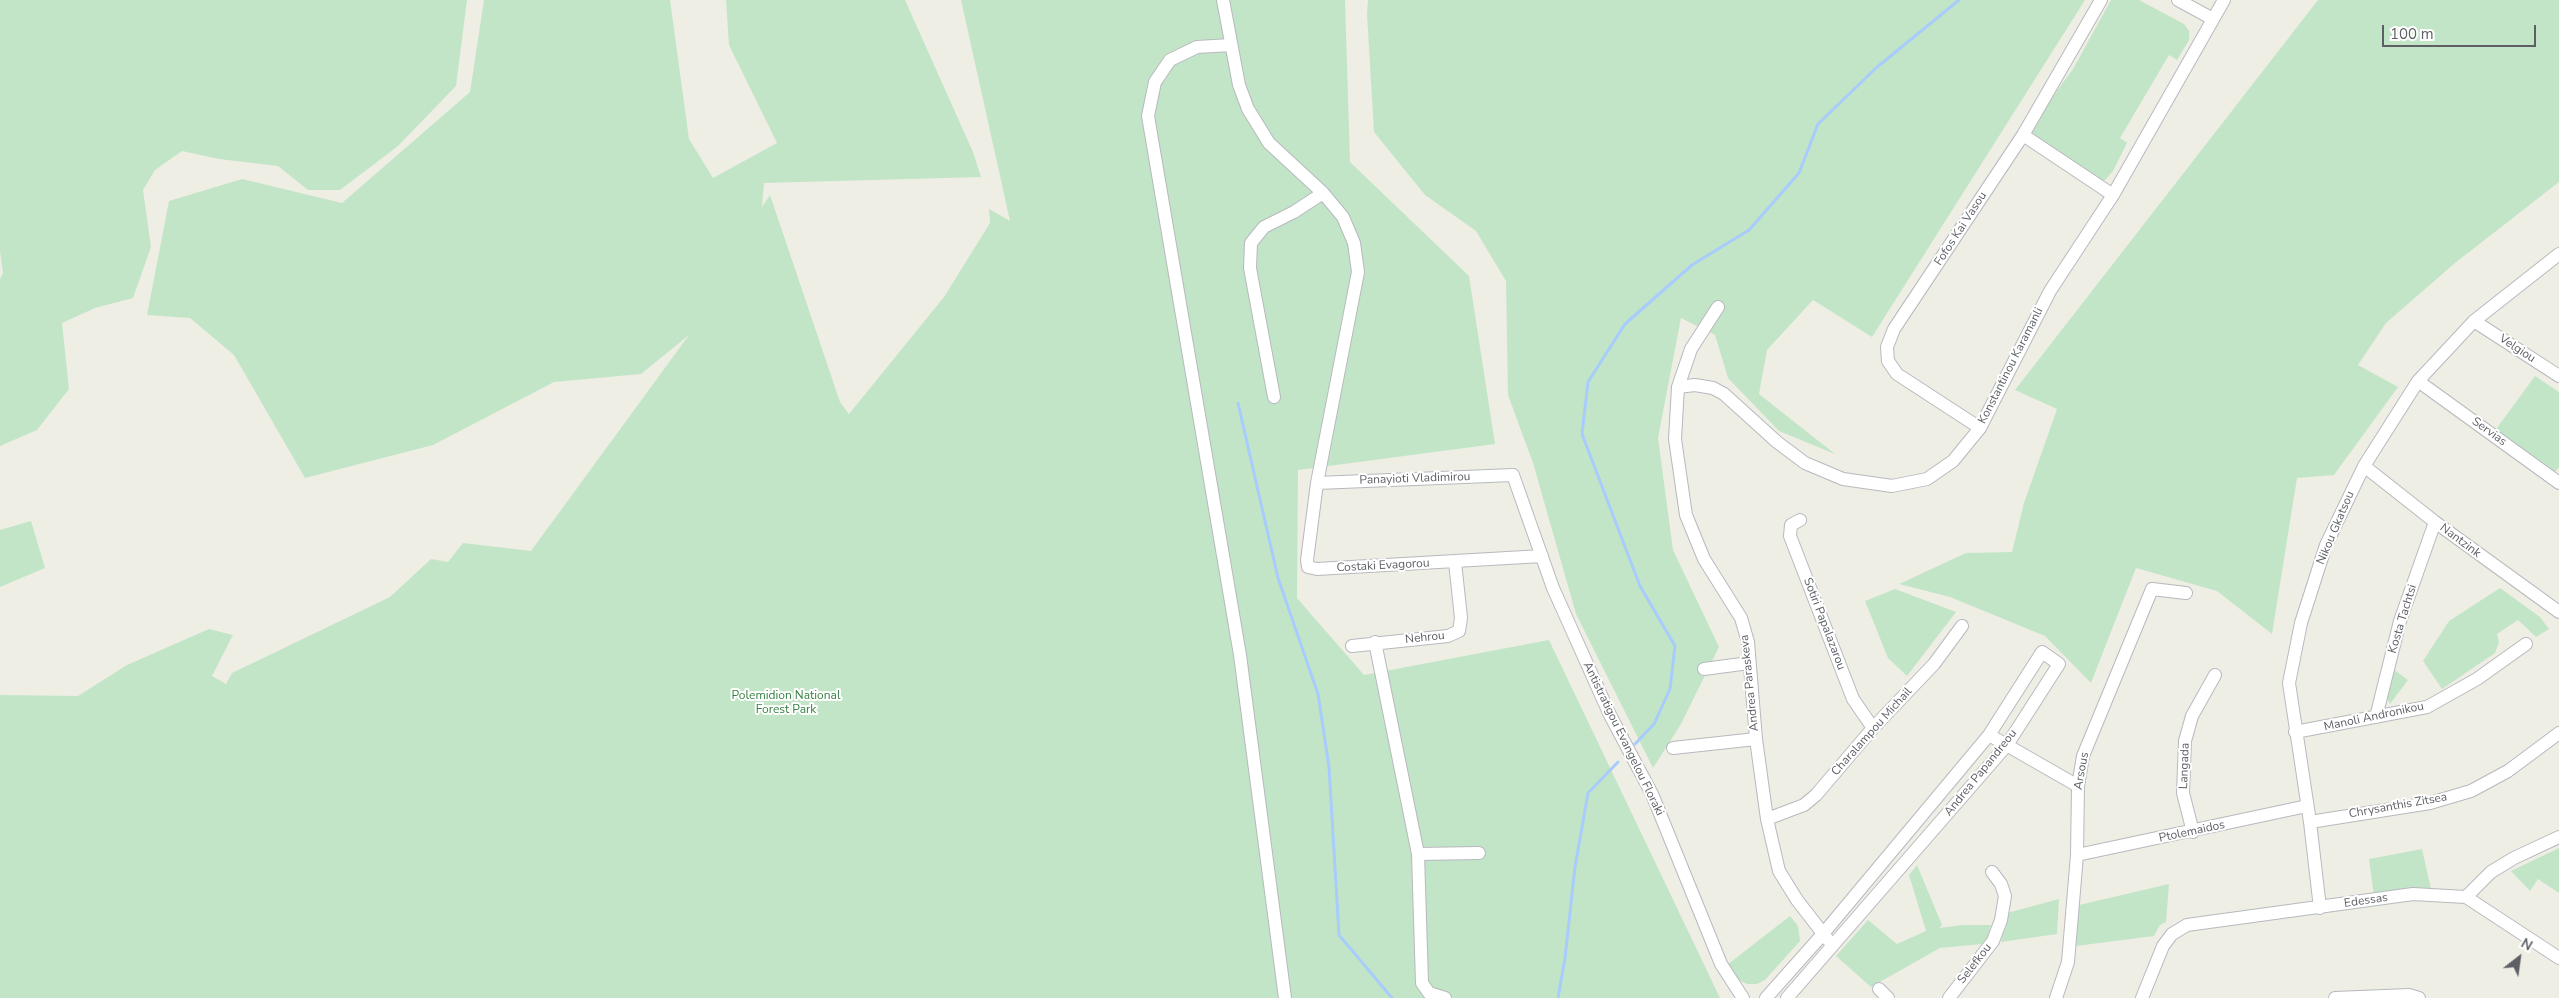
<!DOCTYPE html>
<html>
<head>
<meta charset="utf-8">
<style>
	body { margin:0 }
	#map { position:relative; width:2559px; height:998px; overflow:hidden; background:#eeeee5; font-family:"Nunito Sans",sans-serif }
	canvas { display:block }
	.north { position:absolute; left:2494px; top:933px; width:50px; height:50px; -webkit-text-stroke:4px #fff; paint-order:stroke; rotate:30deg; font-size:14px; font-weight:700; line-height:20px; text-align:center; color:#5d5f65 }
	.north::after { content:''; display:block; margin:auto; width:18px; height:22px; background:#5d5f65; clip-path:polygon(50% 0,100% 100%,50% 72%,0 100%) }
	.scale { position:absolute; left:2382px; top:25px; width:154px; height:22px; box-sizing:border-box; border:2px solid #5d5f65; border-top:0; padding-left:6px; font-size:15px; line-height:18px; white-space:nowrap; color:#5d5f65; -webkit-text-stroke:4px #fff; paint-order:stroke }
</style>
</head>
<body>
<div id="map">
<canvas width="2559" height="998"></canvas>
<div class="north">N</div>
<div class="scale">100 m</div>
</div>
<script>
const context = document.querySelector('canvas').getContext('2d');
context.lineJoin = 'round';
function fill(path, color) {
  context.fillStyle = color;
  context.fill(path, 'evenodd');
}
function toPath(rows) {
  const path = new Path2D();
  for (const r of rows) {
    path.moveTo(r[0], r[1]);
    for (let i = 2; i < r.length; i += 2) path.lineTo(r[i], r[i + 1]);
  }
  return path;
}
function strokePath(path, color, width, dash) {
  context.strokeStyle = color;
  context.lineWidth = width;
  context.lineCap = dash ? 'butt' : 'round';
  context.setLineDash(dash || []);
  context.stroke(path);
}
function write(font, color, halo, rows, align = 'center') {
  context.font = font + ' "Nunito Sans",sans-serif';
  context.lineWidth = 4;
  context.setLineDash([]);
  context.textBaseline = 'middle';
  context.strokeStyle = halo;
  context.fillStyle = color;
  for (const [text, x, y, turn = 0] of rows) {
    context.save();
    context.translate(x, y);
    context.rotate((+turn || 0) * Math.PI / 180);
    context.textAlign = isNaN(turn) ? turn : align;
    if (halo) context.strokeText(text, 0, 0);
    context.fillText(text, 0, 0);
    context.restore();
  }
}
fill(toPath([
	[0,0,467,0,456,86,398,146,340,190,308,190,278,166,219,159,182,151,155,170,143,190,151,247,133,298,95,308,62,323,69,389,37,430,0,446,0,279,3,273,0,251],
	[484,0,670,0,689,139,713,178,777,143,729,45,726,0,905,0,973,152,981,177,764,183,762,207,770,195,840,402,849,414,944,297,990,223,989,209,1010,221,961,0,1345,0,1350,162,1469,276,1495,444,1298,470,1297,598,1364,675,1549,640,1720,998,0,998,0,695,78,696,127,665,209,629,233,635,212,676,226,684,232,673,390,597,431,559,448,562,463,543,531,551,689,335,641,374,554,382,433,445,305,478,234,355,190,318,147,315,169,201,242,179,342,203,470,92],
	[1368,0,2085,0,1872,337,1813,300,1767,350,1759,394,1835,454,1779,431,1728,378,1715,335,1681,318,1658,438,1673,550,1719,647,1681,724,1653,768,1576,614,1533,463,1508,395,1506,281,1476,231,1425,195,1374,132,1367,14],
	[2111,0,2139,0,2184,24,2189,31,2189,40,2177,60,2169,55,2120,138,2127,143,2113,171,2105,180,2096,181,2032,138,2032,125,2073,69],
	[2318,0,2559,0,2559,182,2455,263,2386,323,2358,365,2398,387,2334,475,2297,478,2272,634,2217,591,2136,568,2091,683,2045,636,1950,597,1899,584,1966,553,2012,552,2024,503,2057,409,2015,390],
	[2535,376,2559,392,2559,467,2552,476,2494,432],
	[31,521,45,568,0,587,0,530],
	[2500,588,2540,617,2549,629,2536,637,2518,620,2497,634,2499,642,2495,653,2442,689,2423,661,2449,621],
	[1895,589,1956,612,1907,676,1888,658,1865,601],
	[2393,669,2408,680,2390,704,2386,697],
	[2559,848,2559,893,2538,879,2530,891,2511,871],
	[2422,849,2431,889,2374,896,2369,859],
	[1917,865,1942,925,1939,928,1963,925,1991,925,1987,939,1982,944,1940,948,1871,987,1836,956,1868,920,1897,944,1926,931,1909,875],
	[2169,884,2166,922,2160,925,2154,936,2076,946,2079,905],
	[2059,899,2057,934,2001,942,2007,913],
	[1790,916,1798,926,1800,941,1765,980,1757,984,1747,984,1736,979,1727,965]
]), '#c3e5c7');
strokePath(toPath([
	[1238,403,1278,578,1318,694,1329,767,1339,935,1392,998],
	[1635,744,1654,724,1670,689,1675,646,1640,586,1582,434,1588,382,1625,324,1692,265,1749,230,1799,173,1818,124,1876,68,1959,0],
	[1558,998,1565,958,1575,867,1588,793,1618,762]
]), '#a8ccfb', 3);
const minor = toPath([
	[1223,0,1239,85,1248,109,1269,143,1323,193,1343,217,1354,243,1358,272,1317,483,1307,560,1308,567,1317,569,1542,556],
	[2178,0,2213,19],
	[1231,45,1197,47,1170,60,1155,82,1148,116,1240,655,1285,998],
	[2023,135,2113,195],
	[1718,307,1691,349,1678,387,1675,439,1686,515,1704,559,1741,618,1748,642,1756,739,1767,819,1779,871,1797,900,1828,940],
	[2474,321,2559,376],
	[2418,381,2559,483],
	[1678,387,1695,385,1713,388,1724,394,1777,442,1805,463,1843,479,1892,486,1927,479,1953,461,1980,428,2050,291,2113,195,2224,0],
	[1274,397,1250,268,1251,243,1264,227,1294,212,1323,193],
	[1980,428,1897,374,1888,361,1887,347,1894,329,2023,135,2101,0],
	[2364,466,2435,522,2559,612],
	[1317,483,1513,475,1553,588,1610,715,1652,794,1721,964,1743,998],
	[1800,520,1791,525,1790,536,1853,699,1873,728],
	[1375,642,1418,854,1422,983,1429,993,1445,998],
	[1352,646,1448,636,1459,631,1461,618,1455,562],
	[1704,669,1749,663],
	[2376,717,2400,621,2435,522],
	[2295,732,2427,707,2477,679,2526,644],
	[1989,735,2078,786],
	[1673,748,1756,739],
	[1767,819,1804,805,1816,795,1873,728,1934,664,1962,626],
	[2310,822,2430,803,2471,791,2508,771,2559,733],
	[2193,832,2183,793,2185,741,2192,716,2215,675],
	[1418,854,1479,853],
	[2077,855,2307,806],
	[2466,897,2491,872,2514,858,2559,837],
	[2466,897,2559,958],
	[2320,908,2310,822,2289,683,2301,623,2326,545,2364,466,2418,381,2474,321,2559,254],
	[1879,989,1888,998],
	[1766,998,1822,935,1989,735,2042,652,2059,664,2007,745,1787,998],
	[1949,998,1993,941,2001,920,2005,896,2001,884,1992,872],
	[2056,998,2068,962,2077,855,2078,786,2083,756,2152,589,2186,593],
	[2142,998,2163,946,2172,934,2187,925,2413,894,2466,897],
	[2335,998,2409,995,2419,998]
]);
strokePath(minor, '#b7b9be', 14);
strokePath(minor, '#fff', 12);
write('12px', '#5d5f65', '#fff', [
	["Fofos Kai Vasou",1961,229,-57],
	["Velgiou",2517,349,33],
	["Konstantinou Karamanli",2011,366,-63],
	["Servias",2489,432,36],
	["Panayioti Vladimirou",1415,479,-2],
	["Nikou Gkatsou",2336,528,-67],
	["Nantzink",2460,541,37],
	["Costaki Evagorou",1383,566,-3],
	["Kosta Tachtsi",2403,619,-73],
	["Sotiri Papalazarou",1824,624,69],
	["Nehrou",1425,638,-6],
	["Andrea Paraskeva",1750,683,-96],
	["Manoli Andronikou",2374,717,-12],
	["Charalampou Michail",1872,732,-48],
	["Antistratigou Evangelou Floraki",1623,739,64],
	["Langada",2185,766,-88],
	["Arsous",2082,771,-80],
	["Andrea Papandreou",1981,773,-51],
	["Chrysanthis Zitsea",2398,806,-10],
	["Ptolemaidos",2192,832,-12],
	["Edessas",2366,901,-8],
	["Selefkou",1975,964,-52]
]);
write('12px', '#388144', '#fff', [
	["Polemidion National",786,696],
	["Forest Park",786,710]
]);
</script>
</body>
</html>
